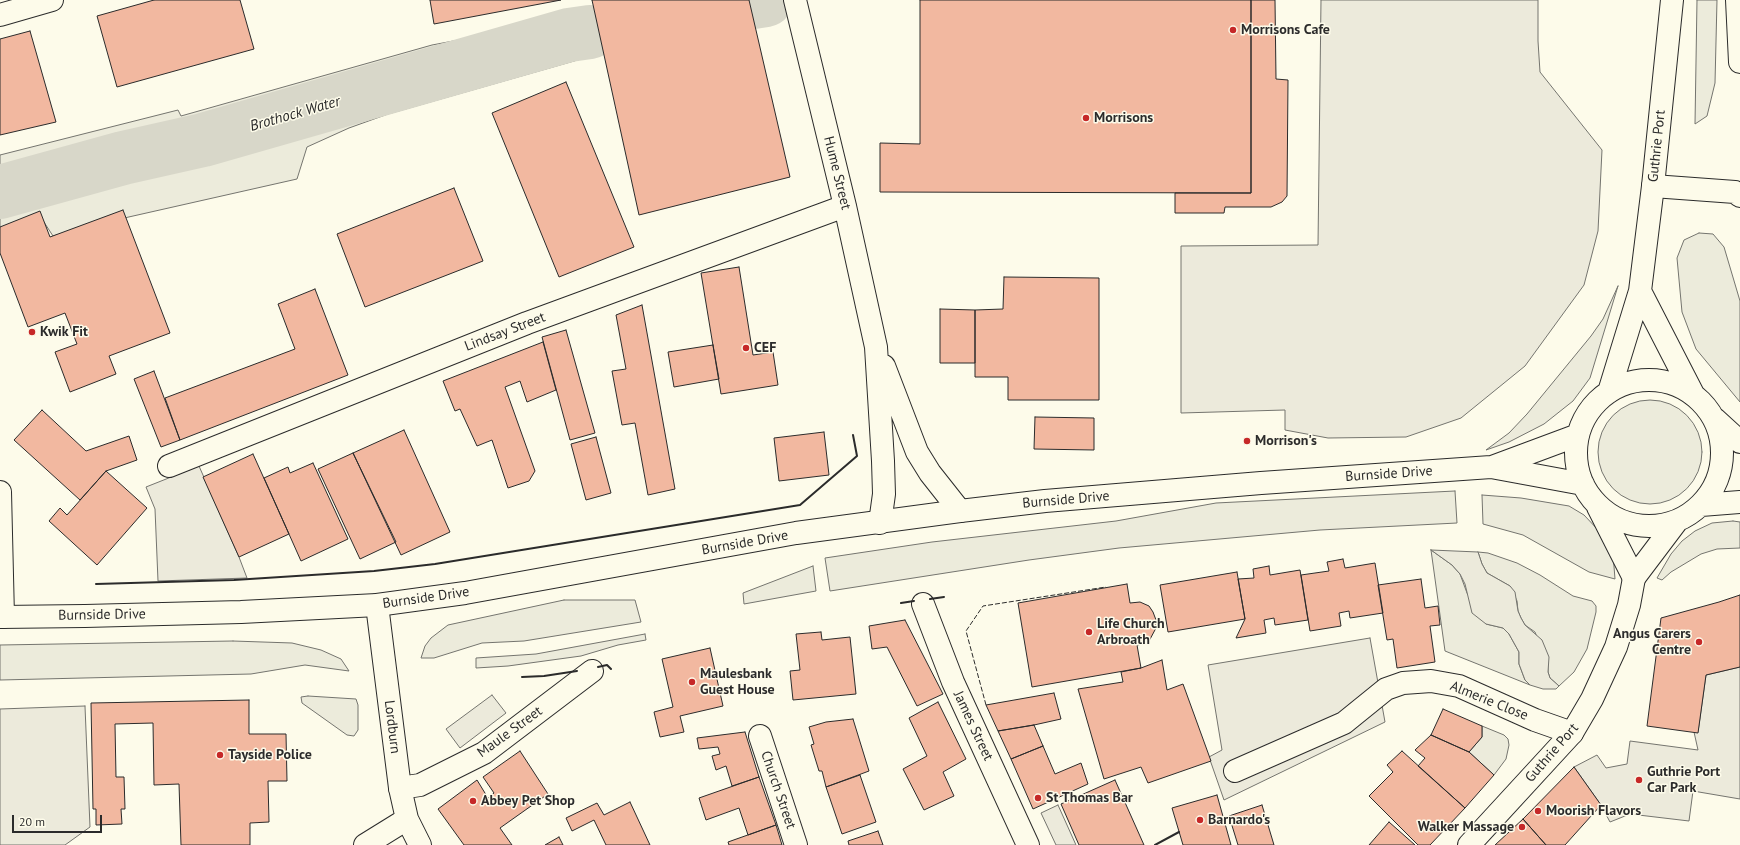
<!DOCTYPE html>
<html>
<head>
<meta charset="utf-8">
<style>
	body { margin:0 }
	#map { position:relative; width:1740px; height:845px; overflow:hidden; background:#fdfbea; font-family:"PT Sans",sans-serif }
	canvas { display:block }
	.scale { position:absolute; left:12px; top:815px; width:90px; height:18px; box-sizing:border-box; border:2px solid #2b2b2b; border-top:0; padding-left:5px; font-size:12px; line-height:14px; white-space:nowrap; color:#2b2b2b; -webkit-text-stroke:3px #fdfbea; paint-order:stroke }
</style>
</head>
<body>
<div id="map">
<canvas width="1740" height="845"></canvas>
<div class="scale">20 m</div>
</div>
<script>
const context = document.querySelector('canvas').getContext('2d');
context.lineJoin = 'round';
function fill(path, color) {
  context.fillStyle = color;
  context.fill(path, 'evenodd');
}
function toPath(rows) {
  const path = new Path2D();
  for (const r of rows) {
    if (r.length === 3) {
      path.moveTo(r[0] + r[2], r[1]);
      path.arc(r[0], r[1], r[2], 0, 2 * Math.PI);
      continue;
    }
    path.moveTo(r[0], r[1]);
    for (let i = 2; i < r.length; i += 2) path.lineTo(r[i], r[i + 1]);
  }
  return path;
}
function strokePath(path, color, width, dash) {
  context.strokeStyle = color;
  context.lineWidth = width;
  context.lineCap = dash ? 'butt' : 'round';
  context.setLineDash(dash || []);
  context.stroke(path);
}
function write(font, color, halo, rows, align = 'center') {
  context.font = font + ' "PT Sans",sans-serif';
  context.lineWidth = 3;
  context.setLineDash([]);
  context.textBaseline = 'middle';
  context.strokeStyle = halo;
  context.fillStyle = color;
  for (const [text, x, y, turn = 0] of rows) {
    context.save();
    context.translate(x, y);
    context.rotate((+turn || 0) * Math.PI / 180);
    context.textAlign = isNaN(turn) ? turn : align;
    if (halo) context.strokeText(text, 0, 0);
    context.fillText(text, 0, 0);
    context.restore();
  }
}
const green = toPath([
	[1697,0,1717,0,1715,83,1707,116,1695,124,1697,0],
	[586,16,597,53,588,57,388,114,349,128,307,147,297,179,111,221,53,236,40,216,0,234,0,155,178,110,181,116,432,45,586,16],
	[1699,233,1713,234,1724,247,1740,301,1740,402,1696,349,1682,312,1677,258,1684,240,1699,233],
	[1618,286,1590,378,1573,401,1544,424,1509,442,1486,450,1509,433,1527,414,1591,336,1603,319,1618,286],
	[1650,452,52],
	[1455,491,1457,523,1320,530,1119,548,1029,560,830,591,825,558,932,542,1116,521,1216,503,1455,491],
	[1482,495,1521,498,1569,506,1584,515,1600,532,1613,554,1615,579,1589,572,1523,535,1483,524,1482,495],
	[1733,521,1740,522,1740,548,1717,549,1701,554,1671,572,1662,580,1657,578,1671,554,1682,541,1695,531,1712,523,1733,521],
	[1431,550,1452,565,1460,574,1467,593,1486,624,1503,628,1509,634,1519,652,1519,664,1525,680,1530,685,1445,651,1431,550],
	[1478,552,1488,553,1517,563,1540,575,1573,596,1592,601,1596,606,1596,612,1587,649,1574,672,1559,686,1550,678,1548,672,1548,665,1535,632,1525,625,1521,618,1518,611,1517,601,1510,586,1487,573,1482,564,1478,552],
	[813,566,816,591,744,604,743,593,813,566],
	[564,600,635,600,641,622,524,641,482,643,434,658,421,658,425,646,431,638,448,625,564,600],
	[645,634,646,640,618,645,581,656,508,666,476,668,476,658,536,654,645,634],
	[233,641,292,643,321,650,341,659,349,671,305,665,251,674,0,680,0,645,233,641],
	[308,696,356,699,358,705,358,730,354,736,347,735,302,703,301,697,308,696],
	[1482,726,1504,735,1508,739,1509,745,1506,759,1494,775,1469,752,1482,737,1482,726]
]);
fill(green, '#ecebdb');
strokePath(green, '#74746e', 1);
const parking = toPath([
	[1321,0,1538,0,1538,41,1540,72,1602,150,1598,231,1584,285,1525,366,1461,418,1406,437,1328,438,1285,430,1285,410,1181,413,1181,246,1318,245,1321,0],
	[199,466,239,557,247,578,158,581,155,509,146,487,199,466],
	[1431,550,1478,552,1482,564,1487,573,1510,586,1515,592,1518,611,1521,618,1525,625,1542,640,1549,657,1548,672,1550,678,1559,686,1556,689,1543,689,1530,685,1525,680,1519,664,1519,652,1509,634,1503,628,1486,624,1472,613,1465,584,1460,574,1452,565,1431,550],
	[1370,638,1385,722,1224,800,1209,757,1222,750,1208,665,1370,638],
	[1740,667,1740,799,1693,791,1689,821,1630,814,1610,822,1601,805,1574,767,1597,755,1606,768,1627,764,1630,741,1698,750,1694,732,1698,732,1706,675,1740,667],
	[492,695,506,713,460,748,446,729,492,695],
	[85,706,90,827,65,845,0,845,0,709,85,706],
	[1058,805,1076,845,1056,845,1041,813,1058,805]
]);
fill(parking, '#eceadb');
strokePath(parking, '#74746e', 1);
strokePath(toPath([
	[753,2,766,0],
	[0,192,123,158,203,140,569,35,590,32]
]), '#d8d7c9', 54);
const building = toPath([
	[154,0,240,0,254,49,117,87,97,16,154,0],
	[430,0,561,0,434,24,430,0],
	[592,0,749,0,790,177,639,215,592,0],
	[920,0,1251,0,1251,193,880,192,880,143,920,144,920,0],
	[1251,0,1275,0,1276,79,1288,80,1287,196,1282,202,1271,207,1225,207,1224,213,1175,213,1175,193,1251,193,1251,0],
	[30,31,56,122,0,135,0,39,30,31],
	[566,82,634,247,559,277,492,113,566,82],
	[454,188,483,261,365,307,337,234,454,188],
	[123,210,170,333,109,356,116,374,70,392,55,352,77,344,65,313,28,327,0,253,0,227,40,211,50,237,123,210],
	[739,267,753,355,773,352,778,385,721,394,701,273,739,267],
	[1004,277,1099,278,1099,400,1008,400,1008,377,975,377,975,310,1003,309,1004,277],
	[315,289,348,375,180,440,165,398,295,349,278,304,315,289],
	[642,305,675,489,648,495,635,423,622,425,612,371,626,369,616,315,642,305],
	[940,309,975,310,975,363,940,363,940,309],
	[566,330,595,433,570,440,542,337,566,330],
	[543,342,556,390,527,402,520,381,505,387,535,471,529,481,508,488,492,440,477,446,460,409,455,411,443,381,543,342],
	[713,345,719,379,674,387,668,352,713,345],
	[154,371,180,440,161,447,134,379,154,371],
	[42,410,86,451,129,436,137,460,106,471,80,500,14,440,42,410],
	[1035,417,1094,418,1094,450,1034,449,1035,417],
	[404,430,450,532,401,555,353,453,404,430],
	[824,432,829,475,779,481,774,438,824,432],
	[596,437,611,493,586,500,571,444,596,437],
	[353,453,396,542,360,559,318,469,353,453],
	[253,454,289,534,239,557,203,477,253,454],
	[313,463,348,539,301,561,264,478,288,467,290,473,313,463],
	[106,471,147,508,97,565,49,521,60,508,67,515,106,471],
	[1343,559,1345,568,1375,563,1383,613,1350,618,1349,611,1339,613,1341,626,1310,631,1301,575,1329,571,1327,562,1343,559],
	[1269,566,1270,575,1300,570,1308,620,1275,625,1274,618,1264,620,1266,633,1236,638,1245,619,1238,579,1254,578,1253,569,1269,566],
	[1237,572,1245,619,1168,632,1160,585,1237,572],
	[1421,579,1425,608,1438,606,1440,625,1430,626,1435,662,1397,668,1393,639,1387,640,1378,585,1421,579],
	[1127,584,1130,603,1140,602,1149,606,1153,612,1156,620,1156,628,1148,643,1137,645,1141,668,1032,687,1018,603,1127,584],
	[1740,595,1740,667,1706,675,1698,733,1647,726,1661,618,1719,602,1740,595],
	[905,620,943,694,917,706,887,647,872,649,869,626,905,620],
	[821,632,822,640,850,637,856,694,793,700,790,671,800,670,796,634,821,632],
	[710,648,723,706,680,716,684,732,660,737,654,712,673,707,662,659,710,648],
	[1162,660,1167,690,1183,684,1211,761,1148,783,1141,767,1104,779,1078,689,1123,682,1121,672,1141,668,1162,660],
	[1054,693,1061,719,1034,725,998,731,986,705,1054,693],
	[249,700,249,734,286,734,287,781,268,781,269,822,250,823,250,845,181,845,179,784,154,785,153,723,115,724,116,777,124,777,125,809,121,809,122,824,96,825,96,809,93,809,91,703,249,700],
	[938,702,966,759,943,772,954,796,924,810,903,769,927,756,909,718,938,702],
	[1443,709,1482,726,1482,737,1469,752,1431,735,1443,709],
	[853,719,869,771,826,787,822,771,819,771,811,745,814,744,809,727,826,722,853,719],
	[1034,725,1043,746,1011,759,998,731,1034,725],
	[745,732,759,777,732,786,726,766,716,770,712,756,720,754,718,747,699,749,697,738,745,732],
	[1431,735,1469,752,1494,775,1465,808,1418,766,1425,758,1415,750,1431,735],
	[1043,746,1055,774,1081,763,1088,784,1033,809,1011,759,1043,746],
	[520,751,548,794,500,828,512,845,464,845,438,809,477,780,488,798,494,793,483,777,520,751],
	[1402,751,1465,808,1430,845,1418,845,1369,796,1393,772,1387,765,1402,751],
	[1574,767,1601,805,1565,845,1546,845,1523,819,1574,767],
	[860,775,876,822,842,834,826,787,860,775],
	[759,777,776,825,748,835,739,808,706,820,699,798,759,777],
	[1115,780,1144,845,1079,845,1061,804,1115,780],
	[1217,795,1231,845,1183,845,1172,808,1217,795],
	[630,802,650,845,606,845,594,820,572,831,566,818,597,803,604,815,630,802],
	[1262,805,1274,845,1238,845,1229,816,1262,805],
	[1523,819,1546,845,1495,845,1523,819],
	[1389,822,1415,845,1369,845,1389,822],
	[776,825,782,845,729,845,728,842,776,825],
	[878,831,883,845,849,845,848,841,878,831],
	[559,837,563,845,545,845,559,837]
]);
fill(building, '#f2b8a0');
strokePath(building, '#2b2b2b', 1);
const minor = toPath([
	[795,0,845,206,876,347,883,461,884,494,880,523],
	[1737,0,1740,62],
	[0,15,52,0],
	[1653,186,1735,192,1740,196],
	[884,366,917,452,930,473,960,511],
	[169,466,527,323,845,206],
	[923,604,953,682,1028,845],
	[760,736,796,845],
	[1235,771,1344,723,1386,689,1403,683,1431,681,1459,686,1535,720,1572,733],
	[400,788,420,785,484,753,592,671]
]);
const tertiary = toPath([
	[0,492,3,617],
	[377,605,400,788,407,819,420,845],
	[365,845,407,819],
	[1469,845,1572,733,1592,699,1616,647,1629,605,1634,578]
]);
const primary = toPath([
	[1640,291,1693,394],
	[1649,453,73],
	[1609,392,1640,291,1653,186,1672,0],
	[1715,419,1740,442],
	[1492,467,1578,435],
	[1701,505,1740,502],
	[1598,507,1634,578,1677,521],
	[0,617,85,616,241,612,377,605,465,593,796,533,960,511,1045,501,1261,483,1491,467,1583,484]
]);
strokePath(minor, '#2b2b2b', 24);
strokePath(tertiary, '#2b2b2b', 24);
strokePath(primary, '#2b2b2b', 24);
strokePath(minor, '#fdfbea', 22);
strokePath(tertiary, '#fdfbea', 22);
strokePath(primary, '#fdfbea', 22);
strokePath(toPath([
	[986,705,966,631,983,606,1106,587]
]), '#2b2b2b', 1, [5, 2]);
strokePath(toPath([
	[96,584,234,580,374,571,435,564,800,505,857,456,853,435],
	[930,599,944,597],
	[901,603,914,601],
	[598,667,607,665,611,669],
	[522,677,544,676,577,671],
	[1155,845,1179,832]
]), '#2b2b2b', 2);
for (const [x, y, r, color] of [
	[1233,30,4,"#c62828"],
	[1086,118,4,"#c62828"],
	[32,332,4,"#c62828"],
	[746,348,4,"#c62828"],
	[1247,441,4,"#c62828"],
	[1089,632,4,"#c62828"],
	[1699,642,4,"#c62828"],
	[692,682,4,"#c62828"],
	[220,755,4,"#c62828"],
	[1639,780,4,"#c62828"],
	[1038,798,4,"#c62828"],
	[473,801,4,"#c62828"],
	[1538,811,4,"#c62828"],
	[1200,820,4,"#c62828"],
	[1522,827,4,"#c62828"]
]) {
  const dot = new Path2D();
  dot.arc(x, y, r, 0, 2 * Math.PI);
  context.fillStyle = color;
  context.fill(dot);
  strokePath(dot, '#fdfbea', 1.5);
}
write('bold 14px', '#2b2b2b', '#fdfbea', [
	["Morrisons Cafe",1241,30],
	["Morrisons",1094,118],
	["Kwik Fit",40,332],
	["CEF",754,348],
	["Morrison's",1255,441],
	["Life Church",1097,624],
	["Arbroath",1097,640],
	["Angus Carers",1691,634,"right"],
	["Centre",1691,650,"right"],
	["Maulesbank",700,674],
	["Guest House",700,690],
	["Tayside Police",228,755],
	["Guthrie Port",1647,772],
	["Car Park",1647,788],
	["St Thomas Bar",1046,798],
	["Abbey Pet Shop",481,801],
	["Moorish Flavors",1546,811],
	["Barnardo's",1208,820],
	["Walker Massage",1514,827,"right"]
], 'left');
write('14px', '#2b2b2b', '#fdfbea', [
	["Guthrie Port",1657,146,-84],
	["Hume Street",837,173,76],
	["Lindsay Street",505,332,-21],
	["Burnside Drive",1389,474,-4],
	["Burnside Drive",1066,500,-5],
	["Burnside Drive",745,543,-10],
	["Burnside Drive",426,598,-8],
	["Burnside Drive",102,615,-1],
	["Almerie Close",1489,701,22],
	["James Street",973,726,65],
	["Lordburn",392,727,83],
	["Maule Street",510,732,-36],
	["Guthrie Port",1552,753,-49],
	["Church Street",778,790,71]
]);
write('italic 15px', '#2b2b2b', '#fdfbea', [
	["Brothock Water",295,114,-16]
]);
</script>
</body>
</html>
